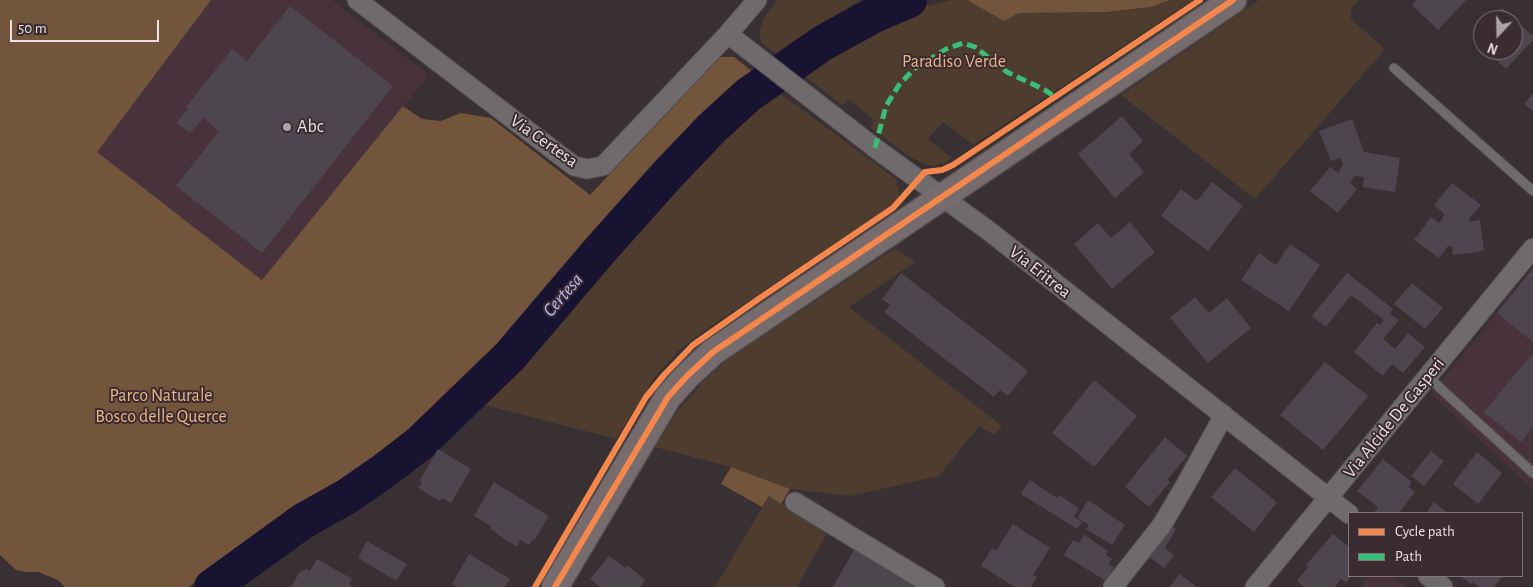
<!DOCTYPE html>
<html>
<head>
<meta charset="utf-8">
<style>
	body { margin:0 }
	#map { position:relative; width:1533px; height:587px; overflow:hidden; background:#383033; font-family:"Alegreya Sans",sans-serif }
	canvas { display:block }
	.legend { position:absolute; left:1348px; top:512px; width:175px; height:65px; box-sizing:border-box; background:#3b2c32; border:1px solid #81747a; margin:0; padding:6px 9px; list-style:none; font-size:15px; color:#ebe1e5 }
	.legend li { display:flex; align-items:center; gap:10px; height:25px }
	.legend b { width:25px; border:1px solid #81747a }
	.north { position:absolute; left:1473px; top:10px; width:50px; height:50px; box-sizing:border-box; background:#3b2c32; border:1px solid #81747a; border-radius:50%; rotate:201deg; font-size:14px; font-weight:700; line-height:20px; text-align:center; color:#ebe1e5 }
	.north::after { content:''; display:block; margin:auto; width:18px; height:22px; background:#aca3a7; clip-path:polygon(50% 0,100% 100%,50% 72%,0 100%) }
	.scale { position:absolute; left:10px; top:20px; width:149px; height:22px; box-sizing:border-box; border:2px solid #ebe1e5; border-top:0; padding-left:6px; font-size:15px; line-height:18px; white-space:nowrap; color:#ebe1e5; -webkit-text-stroke:4px #3b2c32; paint-order:stroke }
</style>
</head>
<body>
<div id="map">
<canvas width="1533" height="587"></canvas>
<ul class="legend">
<li><b style="height:6px;background:#f5874c"></b>Cycle path</li>
<li><b style="height:6px;background:#3abd76"></b>Path</li>
</ul>
<div class="north">N</div>
<div class="scale">50 m</div>
</div>
<script>
const context = document.querySelector('canvas').getContext('2d');
context.lineJoin = 'round';
function fill(path, color) {
  context.fillStyle = color;
  context.fill(path, 'evenodd');
}
function toPath(rows) {
  const path = new Path2D();
  for (const r of rows) {
    path.moveTo(r[0], r[1]);
    for (let i = 2; i < r.length; i += 2) path.lineTo(r[i], r[i + 1]);
  }
  return path;
}
function strokePath(path, color, width, dash) {
  context.strokeStyle = color;
  context.lineWidth = width;
  context.lineCap = dash ? 'butt' : 'round';
  context.setLineDash(dash || []);
  context.stroke(path);
}
function write(font, color, halo, rows, align = 'center') {
  context.font = font + ' "Alegreya Sans",sans-serif';
  context.lineWidth = 4;
  context.setLineDash([]);
  context.textBaseline = 'middle';
  context.strokeStyle = halo;
  context.fillStyle = color;
  for (const [text, x, y, turn = 0] of rows) {
    context.save();
    context.translate(x, y);
    context.rotate((+turn || 0) * Math.PI / 180);
    context.textAlign = isNaN(turn) ? turn : align;
    if (halo) context.strokeText(text, 0, 0);
    context.fillText(text, 0, 0);
    context.restore();
  }
}
fill(toPath([
	[211,0,332,0,429,75,262,280,96,152],
	[1533,268,1533,490,1431,394],
	[1369,576,1393,576,1408,587,1361,587]
]), '#48333c');
fill(toPath([
	[777,0,860,0,807,33,782,58,762,43,759,32,764,18],
	[952,0,967,0,1004,21,1019,13,1108,12,1151,7,1170,0,1193,0,973,145,943,122,928,139,952,158,944,163,934,166,927,165,910,157,871,128,874,120,848,99,842,105,802,74,832,54,888,22,924,7],
	[1259,0,1359,0,1351,9,1351,19,1385,49,1255,199,1121,95],
	[777,91,896,179,900,200,705,330,678,351,655,377,616,439,481,404,500,385,630,233,725,136],
	[895,248,915,262,849,307,1002,426,994,435,979,426,939,476,850,496,790,489,731,467,655,447,678,411,702,383,727,360],
	[769,496,828,531,797,587,715,587]
]), '#4e3d2e');
fill(toPath([
	[0,0,211,0,97,152,262,280,403,106,422,119,441,121,461,113,491,118,590,195,720,57,734,57,758,76,725,101,667,161,525,323,452,402,406,443,346,486,311,503,250,541,189,587,65,587,58,580,38,572,26,572,16,570,0,555],
	[967,0,1170,0,1151,7,1107,12,1019,13,1004,21],
	[731,467,790,489,781,504,769,496,762,507,721,484]
]), '#73553c');
strokePath(toPath([
	[212,587,303,521,346,497,385,470,420,443,510,356,601,249,668,174,712,128,748,95,823,43,874,15,909,0]
]), '#171330', 36);
fill(toPath([
	[1416,0,1466,0,1438,30,1412,5],
	[290,6,393,86,262,253,176,186,219,131,203,118,190,133,176,123,188,109,186,107,232,49,247,61],
	[1502,8,1533,36,1533,40,1506,69,1485,50,1513,50,1513,20,1492,20],
	[1483,29,1483,48,1473,40],
	[1533,93,1533,111,1524,104],
	[1122,116,1143,141,1129,154,1144,172,1115,198,1078,154],
	[1352,119,1364,152,1400,158,1395,192,1363,187,1364,177,1355,176,1350,182,1357,189,1338,213,1310,191,1330,167,1338,173,1343,165,1340,158,1331,161,1319,131],
	[1212,182,1243,206,1208,251,1161,216,1181,189,1197,201],
	[1452,183,1481,205,1469,219,1470,222,1480,220,1484,251,1453,255,1452,246,1448,246,1439,258,1414,240,1431,217,1439,223,1445,214,1434,205],
	[1130,222,1155,252,1112,289,1074,244,1098,223,1111,238],
	[1290,244,1320,265,1289,311,1241,280,1259,253,1276,265],
	[1533,268,1533,342,1497,313],
	[901,273,1028,371,1008,396,1000,390,994,397,884,312,890,305,882,299],
	[1347,273,1393,309,1390,314,1399,320,1383,339,1395,349,1408,333,1425,347,1403,373,1392,364,1383,376,1354,352,1377,323,1380,325,1384,320,1351,295,1326,327,1312,316],
	[1412,283,1443,308,1425,329,1394,304],
	[1195,297,1209,313,1227,298,1251,328,1208,363,1170,318],
	[1533,353,1533,427,1521,442,1484,412],
	[1325,362,1368,396,1323,450,1280,415],
	[1094,380,1137,416,1094,467,1052,433],
	[1165,437,1187,456,1167,480,1170,482,1149,507,1125,487],
	[438,449,471,469,451,503,442,498,440,501,418,488,422,482,420,480],
	[1431,451,1444,461,1424,486,1411,476],
	[1477,452,1502,473,1478,504,1453,484],
	[1383,459,1412,482,1409,487,1415,492,1399,513,1379,513,1375,511,1378,507,1357,491],
	[1235,468,1277,502,1254,532,1211,497],
	[1030,480,1057,498,1059,495,1079,508,1074,517,1082,522,1077,529,1021,494],
	[494,482,549,516,534,541,532,540,529,545,520,540,517,547,498,535,498,534,490,528,491,526,474,516],
	[1088,500,1125,525,1112,545,1086,529,1089,525,1077,518],
	[1434,502,1448,513,1426,513],
	[1013,524,1050,548,1033,575,1037,577,1031,587,1015,587,981,566,992,548,996,551],
	[1170,525,1176,529,1165,548,1174,555,1164,568,1149,557,1160,544],
	[1333,534,1349,547,1349,576,1351,576,1346,583,1341,579,1335,587,1304,587,1297,581,1308,567,1306,565],
	[1084,535,1108,551,1106,555,1112,559,1109,564,1114,567,1106,581,1064,555,1073,540,1079,543],
	[367,541,407,564,396,581,358,558],
	[856,546,921,587,833,587],
	[469,554,510,579,505,587,458,587,452,584],
	[609,556,625,568,627,565,645,580,640,587,600,587,590,579],
	[317,559,352,579,349,584,353,587,291,587,299,573,306,569,310,571],
	[1179,574,1197,587,1170,587],
	[1460,576,1503,576,1494,587,1479,587,1473,582,1471,584]
]), '#4e464e');
const lane = toPath([
	[1394,68,1533,191],
	[1428,377,1533,473]
]);
const street = toPath([
	[357,0,574,166,587,169,603,166,728,34,757,0],
	[728,34,875,148,989,231,1349,514],
	[795,502,935,587],
	[1428,576,1443,587],
	[1113,587,1162,525,1186,484,1224,415],
	[1255,587,1533,248]
]);
const secondary = toPath([
	[555,587,668,397,687,376,713,352,1233,0]
]);
strokePath(lane, '#544d50', 11);
strokePath(street, '#544d50', 21);
strokePath(secondary, '#544d50', 29);
strokePath(lane, '#6f6a6c', 9);
strokePath(street, '#6f6a6c', 19);
strokePath(secondary, '#766c6d', 26);
strokePath(toPath([
	[875,148,886,106,899,85,914,69,946,49,963,43,975,47,1007,72,1045,90,1055,97]
]), '#3abd76', 5, [10, 5]);
strokePath(toPath([
	[535,587,646,397,664,375,693,345,757,300,893,208,925,172,942,170,953,165,1200,0],
	[555,587,668,397,687,376,713,352,1233,0]
]), '#f5874c', 6);
for (const [x, y, r, color] of [
	[287,127,5,"#aca3a7"]
]) {
  const dot = new Path2D();
  dot.arc(x, y, r, 0, 2 * Math.PI);
  context.fillStyle = color;
  context.fill(dot);
  strokePath(dot, '#3b2c32', 2);
}
write('18px', '#eab482', '#3b2c32', [
	["Paradiso Verde",954,62],
	["Parco Naturale",161,396],
	["Bosco delle Querce",161,417]
]);
write('18px', '#ebe1e5', '#3b2c32', [
	["Abc",297,127]
], 'left');
write('18px', '#ebe1e5', '#3b2c32', [
	["Via Certesa",544,141,35],
	["Via Eritrea",1040,272,38],
	["Via Alcide De Gasperi",1394,418,-51]
]);
write('italic 19px', '#b7b7f8', '#3b2c32', [
	["Certesa",563,295,-49]
]);
</script>
</body>
</html>
